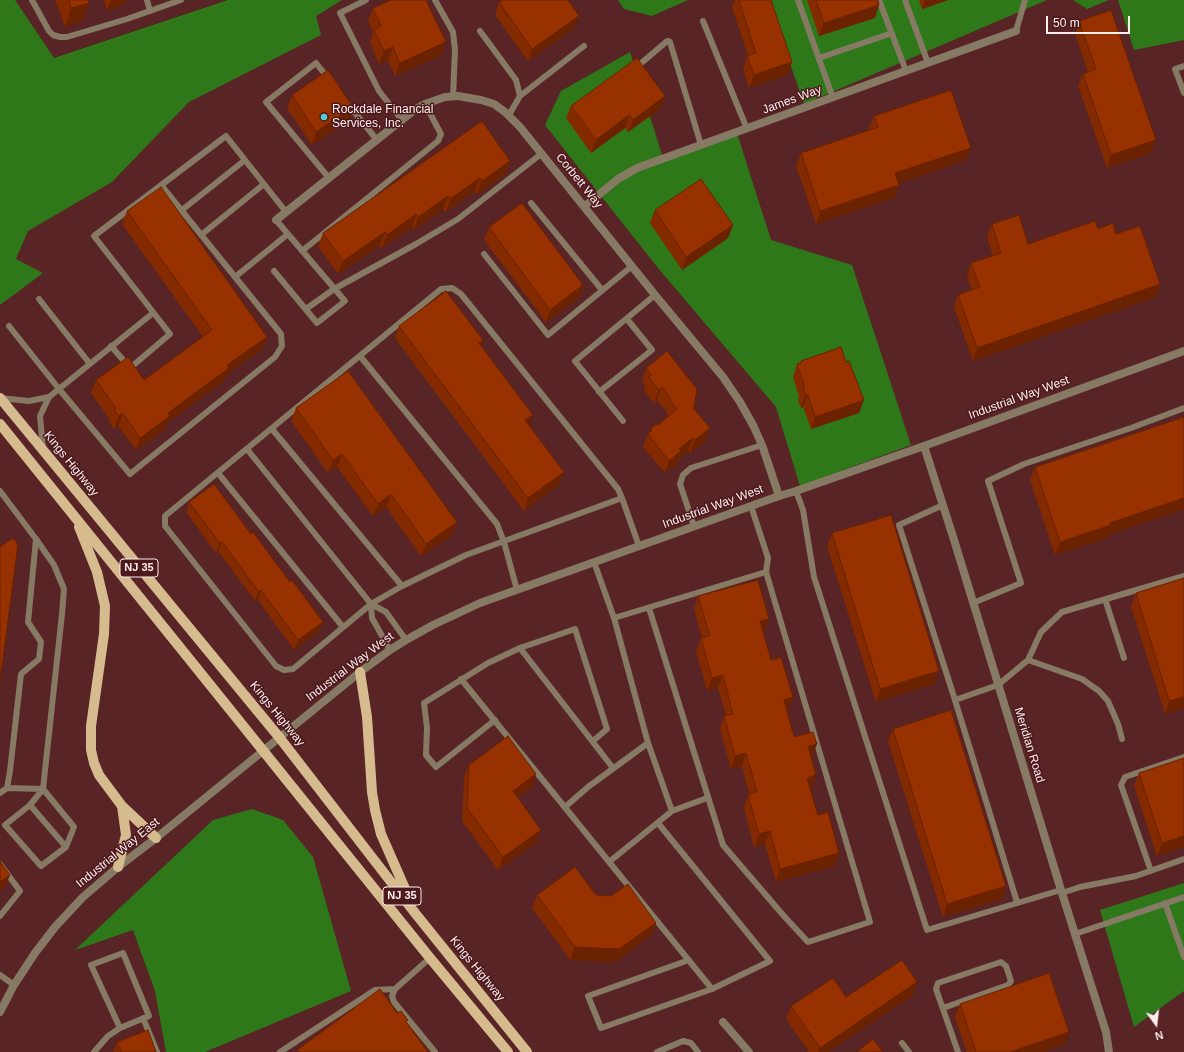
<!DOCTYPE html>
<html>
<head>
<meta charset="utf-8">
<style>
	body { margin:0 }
	#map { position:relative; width:1184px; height:1052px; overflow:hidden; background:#592426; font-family:Helvetica,sans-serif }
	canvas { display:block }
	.north { position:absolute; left:1136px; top:1004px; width:40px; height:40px; -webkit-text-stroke:3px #4d191c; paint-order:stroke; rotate:165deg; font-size:11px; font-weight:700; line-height:16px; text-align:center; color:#fdeeee }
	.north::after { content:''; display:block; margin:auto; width:14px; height:18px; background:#fdeeee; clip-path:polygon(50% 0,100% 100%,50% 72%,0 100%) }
	.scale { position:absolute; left:1046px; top:16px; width:84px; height:18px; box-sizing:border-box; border:2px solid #fdeeee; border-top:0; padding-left:5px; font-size:12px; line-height:14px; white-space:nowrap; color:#fdeeee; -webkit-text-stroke:3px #4d191c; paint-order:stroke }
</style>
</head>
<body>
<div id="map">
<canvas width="1184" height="1052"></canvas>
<div class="north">N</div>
<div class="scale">50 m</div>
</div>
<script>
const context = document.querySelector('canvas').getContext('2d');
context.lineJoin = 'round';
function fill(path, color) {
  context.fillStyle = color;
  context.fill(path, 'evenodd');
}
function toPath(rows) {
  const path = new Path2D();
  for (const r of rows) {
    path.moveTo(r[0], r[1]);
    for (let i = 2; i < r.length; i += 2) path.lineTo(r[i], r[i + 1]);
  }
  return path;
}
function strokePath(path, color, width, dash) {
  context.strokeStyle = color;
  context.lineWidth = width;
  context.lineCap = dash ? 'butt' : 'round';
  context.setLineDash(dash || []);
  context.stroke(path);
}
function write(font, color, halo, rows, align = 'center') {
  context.font = font + ' Helvetica,sans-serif';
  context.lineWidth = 3;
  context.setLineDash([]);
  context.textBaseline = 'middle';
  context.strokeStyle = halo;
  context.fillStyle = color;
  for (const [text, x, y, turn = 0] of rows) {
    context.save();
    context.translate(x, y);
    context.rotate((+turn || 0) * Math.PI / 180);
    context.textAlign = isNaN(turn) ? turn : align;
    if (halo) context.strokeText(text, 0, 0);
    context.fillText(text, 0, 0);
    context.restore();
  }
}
fill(toPath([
	[0,0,15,0,54,58,228,0,342,0,316,16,321,35,189,102,112,182,28,231,16,259,43,273,0,305],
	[618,0,688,0,652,16,624,9],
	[768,0,1047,0,804,104],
	[1073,0,1109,0,1087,9],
	[1118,0,1184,0,1184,40,1134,50],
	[630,52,663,158,736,130,771,240,852,265,911,445,800,486,776,407,658,268,545,125,561,91],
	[252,809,283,820,313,857,351,991,205,1052,166,1052,155,991,133,930,75,950,213,820],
	[1184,883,1184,991,1134,1027,1100,910]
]), '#2e7819');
strokePath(toPath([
	[32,0,49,31,53,35,60,37,67,37,127,19,181,0],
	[147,0,150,11],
	[366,0,340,13,379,91,402,120],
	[435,0,453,32,455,50,453,97],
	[798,0,833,98],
	[879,0,906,71],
	[905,0,928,63],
	[703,21,747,129],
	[480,31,516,80,520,96],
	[1016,31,1025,0],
	[819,58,892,33],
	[639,65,666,42,668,41,670,42,701,145],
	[1184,66,1175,69,1184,93],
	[328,78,316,63,266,102,329,178],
	[347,103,377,140],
	[509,115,520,96,584,46],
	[531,203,602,290],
	[182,210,245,160],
	[201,235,264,184],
	[302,251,438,141,441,134,425,104],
	[484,254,548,335,632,266],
	[274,271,317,323,345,301,276,220],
	[235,277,288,234],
	[39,299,90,364],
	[306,309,334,289,416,244,458,219,541,154],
	[9,326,59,389,130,474,275,357,282,346,281,334,161,185],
	[111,346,130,368,170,334,94,236,226,136,286,212],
	[360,356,497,524,504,542,517,590],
	[599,392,652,350,627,319],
	[0,398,29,401,49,397,153,313],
	[623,421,575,361,655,295],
	[272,429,402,586],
	[43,449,40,416,49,397],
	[247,449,371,604,386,612,406,640],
	[218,473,343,627],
	[0,491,36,539,28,622,41,642,39,659,21,674,10,771,7,788,0,793],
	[796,491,803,510,814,577,927,930,1061,890],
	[622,498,466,555,402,586,371,604,293,669,284,670,276,666,165,526,165,516,441,289,452,288,461,294,618,489,622,498,639,546],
	[943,505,899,525,955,700,1017,902],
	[694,526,680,484,683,475,691,468,762,445],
	[36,539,54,565,64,589,62,614,43,789,74,827,66,847,41,866,5,825,30,805,43,789],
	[594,562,614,618,648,743,672,811],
	[1105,599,1124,658],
	[973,603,1021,583,988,481,1024,464,1131,428,1184,408],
	[371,604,372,618,390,650],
	[649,608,723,845,783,915,808,942,870,922,766,572,768,558,751,506],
	[614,618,766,572],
	[520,648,613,768],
	[1028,660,1082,679,1099,691,1108,701,1118,724,1122,739],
	[461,679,712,989],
	[955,700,998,685,1028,660,1041,632,1062,612,1184,576],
	[495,720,436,767,426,755,427,728,424,703,488,663,520,648,575,629,607,729,593,741],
	[7,788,43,789],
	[30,805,66,847],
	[565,807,588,787,648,743],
	[658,823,770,961,712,989,601,1028,588,996,689,960],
	[609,862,672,811,707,798],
	[0,864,20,891,0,916],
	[1151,871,1121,785,1125,777,1184,757],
	[1062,893,1080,887,1136,876,1184,859],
	[1165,903,1184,957],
	[1075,934,1184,897],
	[430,958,395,989,392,996,394,1002,435,1052],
	[0,975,14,985],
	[943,1008,1008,985,1011,981,1006,966,1001,962,938,983,936,989,958,1052],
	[143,1018,157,1052],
	[902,1043,909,1052],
	[94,1052,108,1036,120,1028,149,1016,123,953,91,965,120,1028],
	[280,1052,375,990,395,989],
	[657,1052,683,1041,691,1043,698,1052]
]), '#877a65', 6);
strokePath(toPath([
	[585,206,618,179,637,168,1016,31],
	[276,220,413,111,425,104,445,97,458,96,481,100,494,104,505,112,520,127,655,295,723,377,740,402,754,427,762,445,779,496],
	[924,446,955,543,1061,890,1106,1032,1109,1052],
	[723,1022,749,1052]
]), '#877a65', 8);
strokePath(toPath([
	[0,1012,14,985,35,953,55,927,83,897,118,867,156,838,360,672,390,650,406,640,433,625,480,603,779,496,796,491,924,446,1184,351]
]), '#877a65', 8);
strokePath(toPath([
	[0,398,279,737,415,913,527,1052],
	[0,424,430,958,508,1052],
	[79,527,97,572,105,606,104,634,91,726,91,750,94,763,99,775,122,806,156,838],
	[360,672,367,717,372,792,375,810,381,834,410,900],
	[118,867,126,835,122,806]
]), '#d6bb8f', 10);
fill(toPath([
	[55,0,88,0,89,3,82,21,65,27],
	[104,0,126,0,125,4,107,10],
	[735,0,771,0,792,62,787,75,749,88,743,69,747,56,748,56,732,7],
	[807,0,878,0,875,18,819,36],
	[919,0,948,0,922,9],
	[499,2,574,28,528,61,495,15],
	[373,8,441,55,395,76,388,60,379,64,370,42,373,32,368,21],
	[1079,21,1151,153,1107,168,1078,86,1083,74,1088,72,1075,34],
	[292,95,353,107,349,120,312,145,287,108],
	[571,106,660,109,628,132,625,128,591,153,566,118],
	[874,116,966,160,899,183,894,198,816,224,796,166,801,153,870,130,869,128],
	[510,161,506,174,477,194,475,191,446,212,443,209,414,230,412,227,382,248,380,245,338,274,318,246,323,233],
	[655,210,733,225,728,238,682,270,650,223],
	[127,211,267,337,262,349,226,375,224,381,168,422,165,429,136,450,118,426,114,429,109,422,110,420,91,393,96,380,144,380,203,337,122,224],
	[992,224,1028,244,1098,229,1116,234,1160,284,1156,297,973,361,954,307,958,295,972,290,967,276,971,263,993,256,987,237],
	[489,227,583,285,579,298,546,322,484,240],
	[399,326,481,346,529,426,559,485,524,511,395,338],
	[801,361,859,413,811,429,803,407,801,408,798,400,799,397,793,377,797,364,801,363],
	[646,368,694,409,710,428,705,441,690,453,688,451,679,458,677,464,665,473,643,447,648,434,650,432,651,428,658,425,668,417,667,415,667,412,657,400,654,403,644,390,645,385,642,380],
	[296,408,452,535,421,556,386,507,373,516,337,467,328,473,291,421],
	[1184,417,1184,509,1108,535,1107,538,1055,555,1030,480,1035,467],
	[189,502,251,534,323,622,319,631,294,650,258,600,255,601,218,551,216,553,186,512],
	[832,533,934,684,876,702,827,546],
	[1184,578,1184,708,1165,714,1131,606,1136,593],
	[698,596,769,619,764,632,763,632,771,660,793,697,788,710,787,710,794,737,812,757,811,757,812,788,810,788,818,815,839,853,835,866,776,882,765,844,754,847,744,808,748,795,749,794,742,766,731,769,720,729,724,716,726,716,718,688,707,691,696,651,701,638,702,638,694,609],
	[893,729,1006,886,1002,899,943,917,888,741],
	[469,765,532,787,518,797,536,843,498,870,462,821,464,778],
	[1139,773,1184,847,1157,856,1134,786],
	[537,895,596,895,656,923,651,935,615,962,570,960,532,908],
	[913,995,828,1052,809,1052,786,1019,791,1006,846,997],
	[960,1004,1065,1044,1042,1052,967,1052,955,1017],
	[117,1042,156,1052,113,1052]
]), '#832a00');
fill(toPath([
	[111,0,126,0,125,4,107,10],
	[925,0,948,0,922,9],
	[89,3,82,21,65,27,71,8],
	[879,5,875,18,819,36,824,23],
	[579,16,574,28,528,61,532,49],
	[446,42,441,55,395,76,400,63],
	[393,47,388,60,379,64,384,51],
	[792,62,787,75,749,88,754,75],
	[665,96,660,109,628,132,633,120],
	[353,107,349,120,312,145,316,132],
	[629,115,625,128,591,153,596,140],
	[1156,140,1151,153,1107,168,1111,155],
	[971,148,966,160,891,186,895,173],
	[510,161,506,174,477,194,482,181],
	[480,178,475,191,446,212,450,199],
	[899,185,894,198,816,224,820,211],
	[448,196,443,209,414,230,418,217],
	[416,214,412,227,382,248,387,235],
	[733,225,728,238,682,270,686,257],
	[385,232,380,245,338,274,343,261],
	[1160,284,1156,297,973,361,977,348],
	[583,285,579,298,546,322,550,310],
	[267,337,262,349,226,375,224,381,168,422,165,429,136,450,140,438,168,413,227,365],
	[483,340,479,353,479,343],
	[662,387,657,400,654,403,659,390],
	[805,395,808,395,803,407,801,408],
	[864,400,859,413,811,429,815,417],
	[123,413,118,426,114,429,119,416],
	[533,415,528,427,525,420],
	[710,428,705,441,690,453,695,440],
	[693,438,688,451,679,458,677,464,665,473,669,461,679,449],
	[342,454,337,467,328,473,333,460],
	[564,472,559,485,524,511,528,498],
	[391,494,386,507,373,516,378,504],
	[1184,498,1184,509,1108,535,1107,538,1055,555,1060,542,1110,523],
	[457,522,452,535,421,556,426,544],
	[222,542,218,551,216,553,220,543],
	[261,590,258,600,255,601,259,592],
	[769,619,764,632,756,634,760,621],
	[323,622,319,631,294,650,298,640],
	[939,671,934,684,876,702,880,689],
	[723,675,718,688,707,691,712,678],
	[793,697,788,710,779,712,784,700],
	[1184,697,1184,708,1165,714,1169,701],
	[817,744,812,757,804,759,808,746],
	[746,753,742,766,731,769,735,756],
	[536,774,532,787,509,804,513,791],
	[816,775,812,788,803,791,807,778],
	[541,830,536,843,498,870,503,857],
	[770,831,765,844,754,847,759,834],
	[1184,836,1184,847,1157,856,1162,843],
	[839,853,835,866,776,882,780,869],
	[10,875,5,887,0,891,0,882],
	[1006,886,1002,899,943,917,947,904],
	[656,923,651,935,615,962,570,960,575,947],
	[917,982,913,995,828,1052,818,1052,820,1048],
	[1069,1032,1065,1044,1042,1052,1010,1052]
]), '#6a2200');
const building = toPath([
	[69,0,88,0,89,3,71,8,69,0],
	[391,0,426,0,446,42,400,63,393,47,384,51,374,30,381,26,373,8,391,0],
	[503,0,568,0,579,16,532,49,499,2,503,0],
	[739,0,771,0,792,62,754,75,747,56,756,53,739,0],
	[816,0,878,0,879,5,824,23,816,0],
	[1111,10,1156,140,1111,155,1083,74,1096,69,1079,21,1111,10],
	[637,58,665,96,633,120,629,115,596,140,571,106,637,58],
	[328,70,353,107,316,132,292,95,328,70],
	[951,90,971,148,895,173,899,185,820,211,801,153,878,127,874,116,951,90],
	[482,121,510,161,482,181,480,178,450,199,448,196,418,217,416,214,387,235,385,232,343,261,323,233,482,121],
	[701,179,733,225,686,257,655,210,701,179],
	[161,187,267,337,227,365,229,368,168,413,170,416,140,438,123,413,119,416,114,410,116,408,96,380,128,357,144,380,212,330,127,211,161,187],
	[522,203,583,285,550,310,489,227,522,203],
	[1019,215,1028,244,1095,221,1098,229,1113,223,1116,234,1140,226,1160,284,977,348,958,295,980,287,971,263,1001,253,992,224,1019,215],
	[446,291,483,340,479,343,533,415,525,420,564,472,528,498,399,326,446,291],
	[841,347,846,362,849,361,864,400,815,417,808,395,805,395,803,387,805,387,797,364,802,362,801,361,841,347],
	[667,351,697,389,694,409,710,428,695,440,693,438,679,449,681,451,669,461,648,434,652,430,651,428,656,424,658,425,677,409,671,402,671,399,662,387,659,390,648,377,652,375,646,368,667,351],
	[348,371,457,522,426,544,391,494,378,504,342,454,333,460,296,408,348,371],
	[1184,417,1184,498,1110,523,1111,525,1060,542,1035,467,1184,417],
	[214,484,251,534,253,532,290,582,292,580,323,622,298,640,261,590,259,592,222,542,220,543,189,502,214,484],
	[891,515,939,671,880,689,832,533,891,515],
	[13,538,18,544,0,682,0,547,13,538],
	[1184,578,1184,697,1169,701,1136,593,1184,578],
	[758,580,769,619,760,621,771,660,781,657,793,697,784,700,794,737,813,732,817,744,808,746,816,775,807,778,818,815,828,812,839,853,780,869,770,831,759,834,748,795,757,792,746,753,735,756,724,716,733,714,723,675,712,678,701,638,710,636,698,596,758,580],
	[951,710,1006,886,947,904,893,729,951,710],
	[508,736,536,774,513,791,541,830,503,857,467,808,469,765,508,736],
	[1184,758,1184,836,1162,843,1139,773,1184,758],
	[0,861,10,875,0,882,0,861],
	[575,867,596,895,611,896,628,884,656,923,619,949,575,947,537,895,575,867],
	[902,960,917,982,820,1048,791,1006,833,978,846,997,902,960],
	[1049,973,1069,1032,1010,1052,976,1052,960,1004,1049,973],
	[380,989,397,1013,401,1011,408,1020,406,1022,428,1052,299,1052,297,1050,380,989],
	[148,1030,156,1052,121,1052,117,1042,148,1030],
	[873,1039,883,1052,857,1052,873,1039]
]);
fill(building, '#983100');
strokePath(building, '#6a2200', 1);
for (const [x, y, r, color] of [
	[324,117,4,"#51ccd2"]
]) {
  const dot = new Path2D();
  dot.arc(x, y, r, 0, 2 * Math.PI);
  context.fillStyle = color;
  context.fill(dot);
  strokePath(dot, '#4d191c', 1.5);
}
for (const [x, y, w] of [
	[139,568,38],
	[402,896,38]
]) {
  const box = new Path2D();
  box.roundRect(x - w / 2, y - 9, w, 18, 3);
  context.fillStyle = '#4d191c';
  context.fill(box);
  strokePath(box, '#fdeeee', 1);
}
write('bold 11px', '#fdeeee', null, [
	["NJ 35",139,568],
	["NJ 35",402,896]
]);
write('12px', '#fdeeee', '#4d191c', [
	["James Way",792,100,-20],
	["Corbett Way",579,181,51],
	["Industrial Way West",1019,398,-20],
	["Kings Highway",71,464,51],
	["Industrial Way West",713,507,-20],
	["Industrial Way West",350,667,-37],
	["Kings Highway",277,714,51],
	["Meridian Road",1029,745,73],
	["Industrial Way East",118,853,-39],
	["Kings Highway",477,969,51]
]);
write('12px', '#fdeeee', '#4d191c', [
	["Rockdale Financial",332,110],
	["Services, Inc.",332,124]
], 'left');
</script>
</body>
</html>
